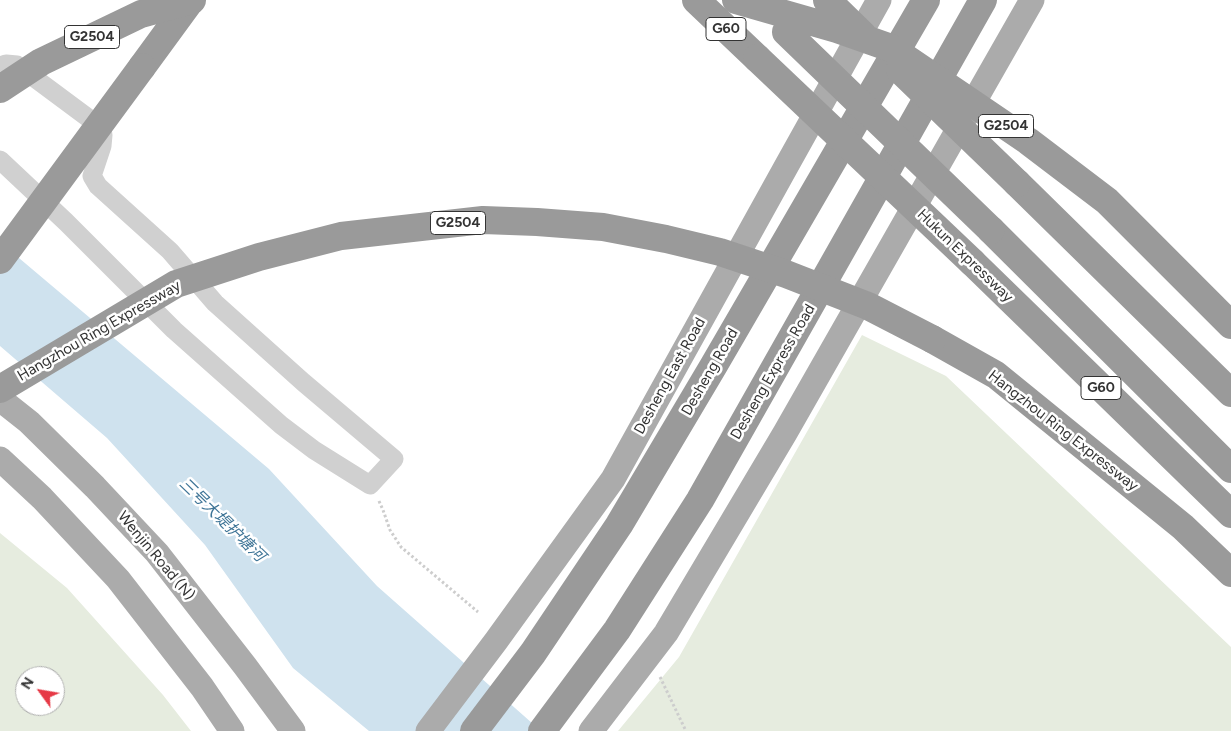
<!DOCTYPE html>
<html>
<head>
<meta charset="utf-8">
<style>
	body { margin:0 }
	#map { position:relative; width:1231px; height:731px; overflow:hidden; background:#fff; font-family:Figtree,sans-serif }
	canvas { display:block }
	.north { position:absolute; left:15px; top:666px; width:50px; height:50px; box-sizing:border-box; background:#fff; border:1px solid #adadad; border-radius:50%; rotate:302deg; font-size:14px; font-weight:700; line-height:20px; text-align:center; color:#333 }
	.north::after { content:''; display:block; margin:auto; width:18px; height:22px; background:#e63946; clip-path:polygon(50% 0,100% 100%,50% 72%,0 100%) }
</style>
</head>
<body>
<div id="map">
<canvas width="1231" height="731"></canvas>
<div class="north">N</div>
</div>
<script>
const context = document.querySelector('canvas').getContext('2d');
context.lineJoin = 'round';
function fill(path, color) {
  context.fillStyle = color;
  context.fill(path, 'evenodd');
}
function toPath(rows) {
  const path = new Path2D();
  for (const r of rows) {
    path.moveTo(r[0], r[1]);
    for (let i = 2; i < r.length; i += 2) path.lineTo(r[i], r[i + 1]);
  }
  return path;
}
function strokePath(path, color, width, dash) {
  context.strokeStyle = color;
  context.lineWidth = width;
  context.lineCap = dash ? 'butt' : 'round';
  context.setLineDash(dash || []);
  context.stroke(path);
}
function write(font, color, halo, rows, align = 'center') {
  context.font = font + ' Figtree,"Noto Sans SC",sans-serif';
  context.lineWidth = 5;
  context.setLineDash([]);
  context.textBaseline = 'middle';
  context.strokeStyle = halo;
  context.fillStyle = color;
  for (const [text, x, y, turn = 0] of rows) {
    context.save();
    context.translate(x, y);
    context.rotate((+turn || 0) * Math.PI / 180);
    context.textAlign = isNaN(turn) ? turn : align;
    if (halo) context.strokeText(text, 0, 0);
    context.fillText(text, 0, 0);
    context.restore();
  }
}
fill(toPath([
	[862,335,946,376,1231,647,1231,731,618,731,679,657],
	[0,533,67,588,163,695,191,731,0,731],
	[25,676,55,676,55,706,25,706]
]), '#e6ecdf');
fill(toPath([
	[0,242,269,469,377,586,541,731,369,731,293,668,205,545,107,438,0,346]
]), '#cfe2ee');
strokePath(toPath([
	[379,501,383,510,390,530,401,547,478,612],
	[660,677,686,731]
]), '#cdcdcd', 3, [2.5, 2.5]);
strokePath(toPath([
	[0,66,6,64,17,65,91,120,103,135,102,146,92,176,98,186,170,251,215,303,303,382,394,459,370,485,314,450,281,425,174,330,66,222,0,160]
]), '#d0d0d0', 19);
strokePath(toPath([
	[0,399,29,422,95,487,157,553,245,666,293,731],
	[0,459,42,498,118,579,202,687,232,731],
	[428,731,496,641,613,479,787,165,879,0],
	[591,731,666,633,785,433,1032,0]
]), '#ababab', 25);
strokePath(toPath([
	[696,0,757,58],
	[142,67,191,0],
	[1017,183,1231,393],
	[991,230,1231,469],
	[972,262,1231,514],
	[932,339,996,375,1183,527,1231,573],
	[474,731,533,653,619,525,714,365,926,0],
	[542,731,617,630,700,500,983,0]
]), '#9a9a9a', 28);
strokePath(toPath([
	[736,0,837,29,891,48,1028,141,1107,201,1231,325],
	[827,0,863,35],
	[786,32,991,230],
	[757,58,972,262],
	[900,70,1017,183],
	[0,89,41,62,141,14,192,0],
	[0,260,142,67],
	[0,389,176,284,259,257,341,236,483,220,537,222,603,227,666,239,720,252,786,274,868,306,932,339]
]), '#9a9a9a', 28);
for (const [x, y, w] of [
	[726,29,40],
	[92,37,55],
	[1006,126,55],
	[458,223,55],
	[1101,388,40]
]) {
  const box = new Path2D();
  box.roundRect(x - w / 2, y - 11.5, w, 23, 4);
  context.fillStyle = '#fff';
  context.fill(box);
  strokePath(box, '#333', 1);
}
write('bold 14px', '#333', null, [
	["G60",726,29],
	["G2504",92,37],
	["G2504",1006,126],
	["G2504",458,223],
	["G60",1101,388]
]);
write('15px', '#333', '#fff', [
	["Hukun Expressway",965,256,44],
	["Hangzhou Ring Expressway",99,331,-30],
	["Desheng Road",710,372,-60],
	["Desheng Express Road",773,372,-60],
	["Desheng East Road",670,376,-61],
	["Hangzhou Ring Expressway",1063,431,38],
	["Wenjin Road (N)",156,556,50]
]);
write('italic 16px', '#3f7597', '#fff', [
	["三号大堤护塘河",222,520,44]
]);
</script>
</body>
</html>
